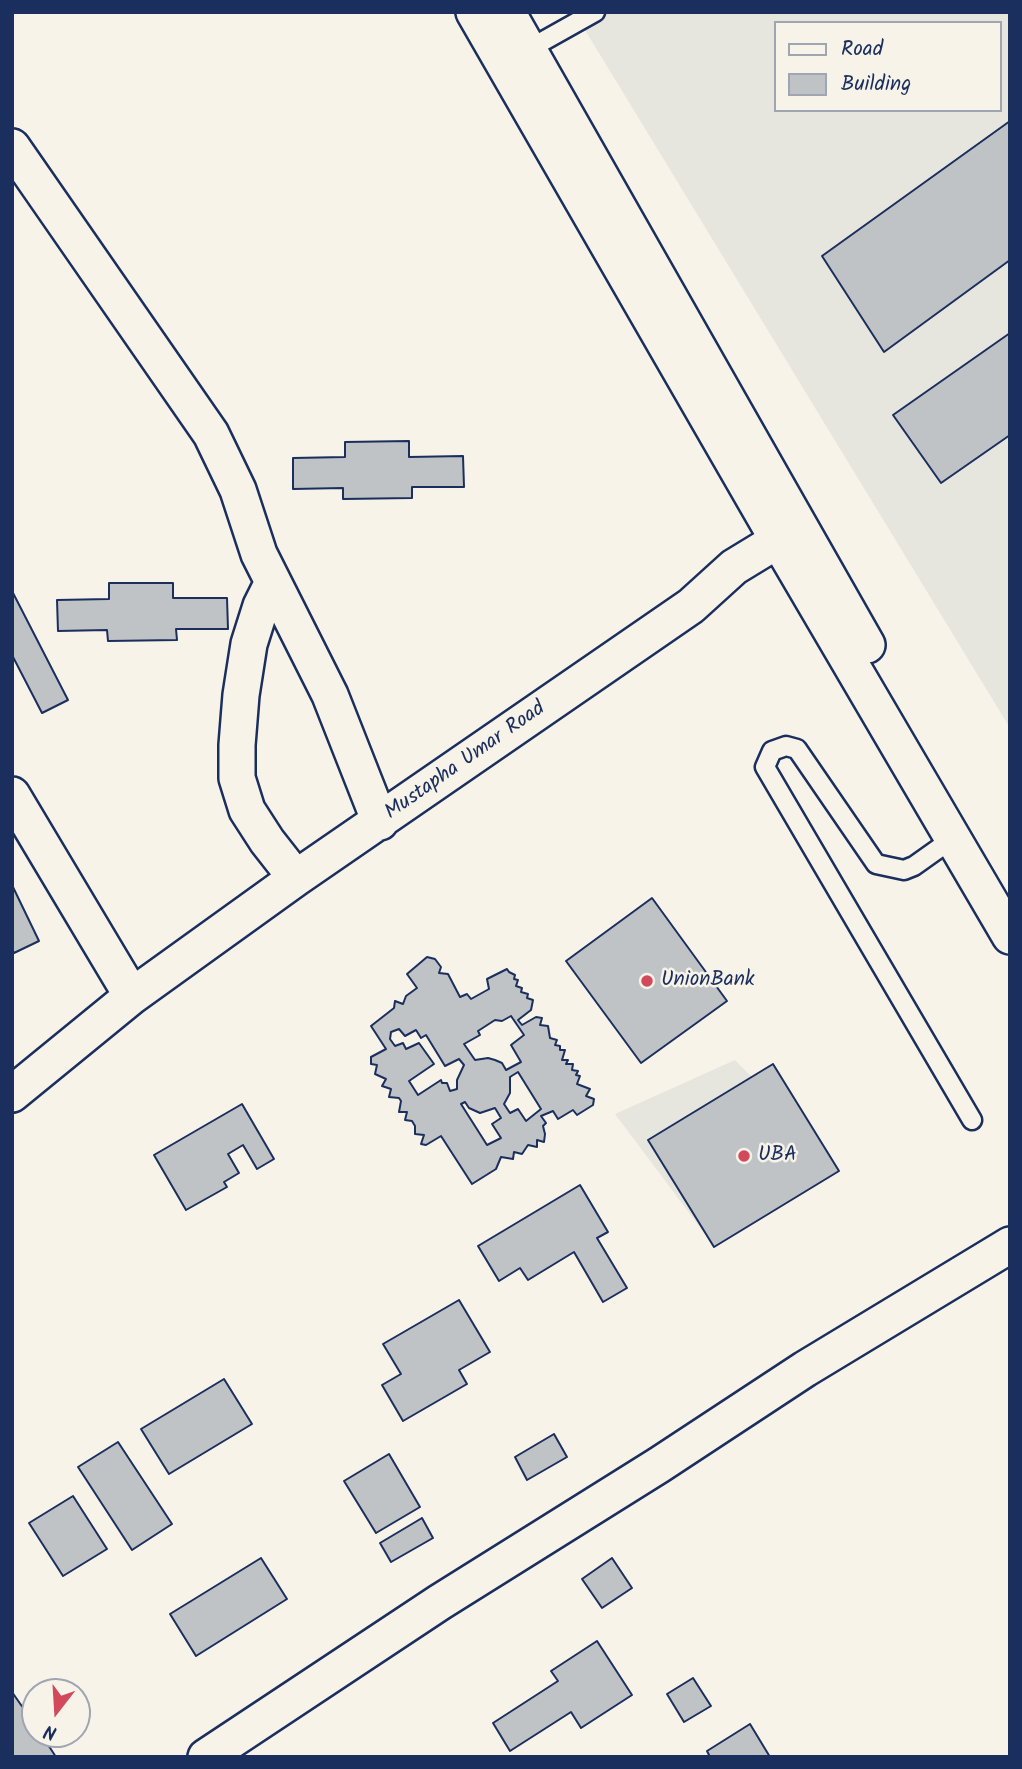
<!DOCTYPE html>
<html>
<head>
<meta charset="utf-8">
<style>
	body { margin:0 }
	#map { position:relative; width:1022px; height:1769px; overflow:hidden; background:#f7f3e8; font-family:Kalam,sans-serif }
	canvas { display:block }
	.frame { position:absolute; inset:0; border:14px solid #1b2f5e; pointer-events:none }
	.legend { position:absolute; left:774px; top:21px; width:228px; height:91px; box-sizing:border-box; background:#f7f3e8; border:2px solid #9fa5b1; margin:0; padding:9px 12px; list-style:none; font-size:21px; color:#1b2f5e }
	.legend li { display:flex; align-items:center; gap:14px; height:35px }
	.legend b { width:35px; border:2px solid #9fa5b1 }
	.north { position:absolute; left:21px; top:1678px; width:70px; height:70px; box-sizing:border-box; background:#f7f3e8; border:2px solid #9fa5b1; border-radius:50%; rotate:197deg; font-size:19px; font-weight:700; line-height:28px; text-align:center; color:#1b2f5e }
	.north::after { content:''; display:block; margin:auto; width:24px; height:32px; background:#d1495b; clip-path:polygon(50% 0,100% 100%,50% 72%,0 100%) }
</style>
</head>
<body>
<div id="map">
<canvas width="1022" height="1769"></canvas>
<div class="frame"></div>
<ul class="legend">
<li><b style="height:9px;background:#f7f3e8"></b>Road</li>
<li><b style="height:19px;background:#c0c3c5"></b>Building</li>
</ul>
<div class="north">N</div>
</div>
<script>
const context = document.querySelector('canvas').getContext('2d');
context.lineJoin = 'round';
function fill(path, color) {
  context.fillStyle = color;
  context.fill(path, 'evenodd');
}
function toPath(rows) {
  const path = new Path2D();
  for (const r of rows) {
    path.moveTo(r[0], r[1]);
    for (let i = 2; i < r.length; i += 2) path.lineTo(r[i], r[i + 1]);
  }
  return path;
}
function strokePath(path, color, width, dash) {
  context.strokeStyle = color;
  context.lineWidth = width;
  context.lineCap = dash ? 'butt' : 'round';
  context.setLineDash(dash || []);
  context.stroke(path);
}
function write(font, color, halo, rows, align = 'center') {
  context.font = font + ' Kalam,sans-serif';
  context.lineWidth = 5;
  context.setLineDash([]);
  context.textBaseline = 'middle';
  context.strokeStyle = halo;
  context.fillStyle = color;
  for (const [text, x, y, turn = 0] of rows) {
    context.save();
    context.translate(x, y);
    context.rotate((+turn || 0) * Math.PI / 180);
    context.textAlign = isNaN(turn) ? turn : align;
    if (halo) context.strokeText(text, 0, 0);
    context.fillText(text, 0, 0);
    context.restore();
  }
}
fill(toPath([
	[574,12,1010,12,1010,728],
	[775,23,999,23,999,110,775,110],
	[735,1060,832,1158,705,1234,615,1114]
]), '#e6e5de');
const building = toPath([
	[1010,121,1010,260,884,352,822,256,1010,121],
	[1010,333,1010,435,941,483,893,415,1010,333],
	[409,441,409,457,463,456,464,487,412,487,412,498,343,499,343,488,293,489,293,458,345,457,345,442,409,441],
	[109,583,173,583,173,598,227,598,228,629,176,629,177,640,108,641,107,630,58,631,57,600,109,599,109,583],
	[12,591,68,700,42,713,12,655,12,591],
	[12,885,39,941,14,953,12,949,12,885],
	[652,898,727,1001,641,1063,566,961,652,898],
	[427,957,435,959,441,967,439,973,448,974,460,997,467,994,471,999,489,989,487,979,507,969,509,972,515,975,514,979,518,980,516,986,522,988,521,992,528,994,527,998,533,1000,531,1010,518,1020,522,1025,536,1017,542,1018,540,1025,548,1026,550,1038,557,1040,555,1045,560,1046,560,1050,565,1050,562,1060,568,1060,566,1064,573,1064,572,1070,578,1071,576,1075,580,1076,577,1084,590,1089,586,1096,594,1099,593,1105,577,1115,573,1110,558,1119,553,1111,541,1116,546,1123,543,1126,545,1134,544,1142,537,1140,537,1147,528,1145,522,1154,514,1152,513,1159,501,1157,496,1169,472,1184,441,1136,426,1145,421,1144,424,1135,415,1134,415,1126,412,1121,405,1120,407,1112,399,1112,401,1101,399,1098,389,1097,391,1089,382,1086,386,1079,375,1074,377,1065,371,1064,371,1057,386,1049,371,1026,394,1008,395,1001,403,1004,406,996,417,988,407,974,427,957],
	[511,1016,524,1035,511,1045,521,1062,506,1070,502,1063,495,1060,488,1058,475,1060,464,1044,480,1035,478,1031,495,1020,502,1021,511,1016],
	[399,1029,405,1036,416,1030,421,1038,426,1035,445,1066,459,1059,464,1065,457,1080,457,1089,450,1091,447,1083,442,1083,441,1080,418,1095,409,1081,434,1064,419,1043,406,1049,403,1043,395,1046,390,1039,391,1032,399,1029],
	[518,1072,541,1109,526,1121,518,1109,510,1113,504,1104,510,1093,510,1077,518,1072],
	[465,1102,469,1108,480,1113,495,1108,501,1118,492,1124,501,1138,487,1145,461,1104,465,1102],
	[773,1064,839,1171,714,1247,648,1140,773,1064],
	[242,1104,274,1159,257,1169,243,1145,228,1154,239,1173,224,1182,227,1187,186,1210,154,1155,242,1104],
	[580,1185,608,1232,597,1238,627,1288,603,1302,574,1252,528,1280,520,1268,499,1281,478,1246,580,1185],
	[459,1300,490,1352,459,1370,467,1384,403,1421,382,1385,401,1374,383,1344,459,1300],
	[224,1379,252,1424,169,1474,141,1429,224,1379],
	[554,1434,567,1457,527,1480,515,1457,554,1434],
	[118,1442,172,1524,132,1550,78,1467,118,1442],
	[389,1454,420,1507,376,1533,344,1481,389,1454],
	[73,1496,107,1549,63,1576,29,1523,73,1496],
	[422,1518,433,1538,391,1562,380,1543,422,1518],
	[261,1558,287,1599,196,1656,170,1614,261,1558],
	[612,1558,632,1588,602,1608,582,1579,612,1558],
	[597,1641,632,1695,581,1728,571,1712,510,1751,493,1723,558,1681,551,1671,597,1641],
	[693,1678,711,1706,684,1722,667,1694,693,1678],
	[12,1692,35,1725,35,1734,41,1734,56,1757,12,1757,12,1692],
	[750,1724,770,1757,710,1757,707,1751,750,1724]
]);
fill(building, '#c0c3c5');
strokePath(building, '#1b2f5e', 2);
const service = toPath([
	[529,49,595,12],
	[952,839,914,866,904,870,876,864,797,749,786,746,772,751,765,767,972,1120]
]);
const minor = toPath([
	[474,12,778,540,1010,936],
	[507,12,867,645],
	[12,147,211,434,238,490,259,554,330,695,380,822],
	[273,582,261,606,249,644,241,695,237,745,237,778,247,810,267,841,296,878],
	[12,795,132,996],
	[12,1094,132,996,296,878,691,606,734,567,798,528],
	[206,1757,440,1602,659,1465,805,1369,1010,1245]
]);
strokePath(service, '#1b2f5e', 23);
strokePath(minor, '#1b2f5e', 40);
strokePath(service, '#f7f3e8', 18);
strokePath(minor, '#f7f3e8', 35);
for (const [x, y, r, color] of [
	[647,981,7,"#d1495b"],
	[744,1156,7,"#d1495b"]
]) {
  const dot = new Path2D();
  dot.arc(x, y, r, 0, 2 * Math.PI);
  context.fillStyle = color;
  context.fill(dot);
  strokePath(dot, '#f7f3e8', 2.5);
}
write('21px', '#1b2f5e', '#f7f3e8', [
	["Mustapha Umar Road",466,762,-35]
]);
write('21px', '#1b2f5e', '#f7f3e8', [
	["UnionBank",661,981],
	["UBA",758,1156]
], 'left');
</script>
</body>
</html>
